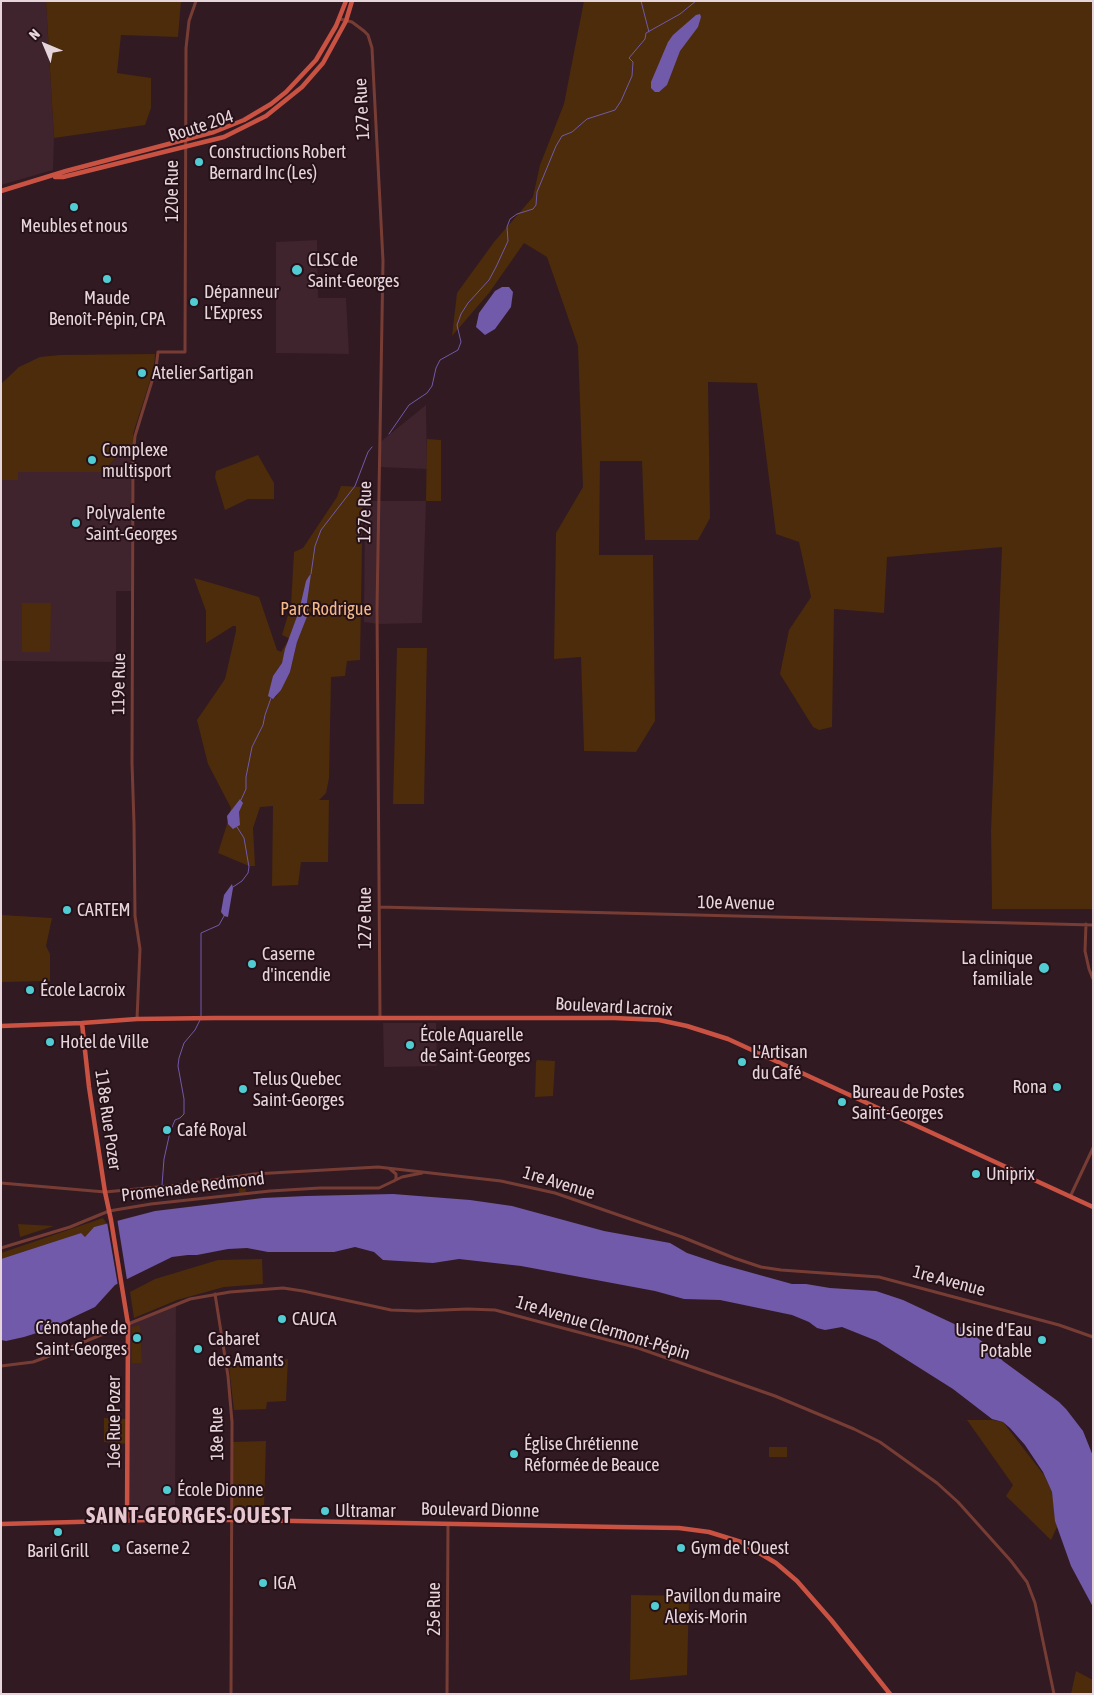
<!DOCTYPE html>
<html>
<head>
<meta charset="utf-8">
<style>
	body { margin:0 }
	#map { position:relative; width:1094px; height:1695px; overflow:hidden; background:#311a22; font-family:"Asap Condensed",sans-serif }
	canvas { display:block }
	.frame { position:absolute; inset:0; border:2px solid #e6d5da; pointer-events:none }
	.north { position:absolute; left:20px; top:20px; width:50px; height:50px; -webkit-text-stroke:4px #261118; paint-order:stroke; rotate:315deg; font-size:14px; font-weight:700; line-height:20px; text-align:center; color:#e6d5da }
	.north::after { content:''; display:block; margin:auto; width:18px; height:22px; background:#e6d5da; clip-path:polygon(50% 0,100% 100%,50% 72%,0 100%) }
</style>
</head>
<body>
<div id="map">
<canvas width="1094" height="1695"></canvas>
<div class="frame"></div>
<div class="north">N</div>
</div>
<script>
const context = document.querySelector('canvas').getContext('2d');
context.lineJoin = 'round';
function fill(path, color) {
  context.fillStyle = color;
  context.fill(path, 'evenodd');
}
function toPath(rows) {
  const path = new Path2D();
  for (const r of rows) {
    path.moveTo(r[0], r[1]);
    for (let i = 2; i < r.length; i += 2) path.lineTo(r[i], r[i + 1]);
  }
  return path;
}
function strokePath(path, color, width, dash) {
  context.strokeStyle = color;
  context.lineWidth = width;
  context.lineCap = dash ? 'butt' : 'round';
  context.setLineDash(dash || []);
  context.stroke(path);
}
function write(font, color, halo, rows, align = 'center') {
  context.font = font + ' "Asap Condensed",sans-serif';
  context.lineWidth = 4;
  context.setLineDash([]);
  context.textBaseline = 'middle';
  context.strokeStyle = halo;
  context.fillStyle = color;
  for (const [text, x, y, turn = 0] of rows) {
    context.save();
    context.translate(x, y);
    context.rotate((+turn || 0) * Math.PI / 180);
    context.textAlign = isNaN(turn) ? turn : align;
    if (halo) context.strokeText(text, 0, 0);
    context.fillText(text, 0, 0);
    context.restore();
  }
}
fill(toPath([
	[1,1,46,1,54,138,53,170,1,185],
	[317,240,318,298,346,298,349,354,276,353,276,242],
	[426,405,427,469,380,467,379,443],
	[119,454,133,454,132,591,116,591,116,662,1,661,1,480,18,480,18,472,103,472],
	[365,501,426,501,422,623,379,624,364,622],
	[383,1023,436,1023,437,1066,384,1067],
	[176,1304,175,1520,127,1520,128,1324]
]), '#3f232d');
fill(toPath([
	[46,1,181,1,178,37,121,35,117,73,151,78,151,108,145,125,54,138],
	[584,1,1093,1,1093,909,992,909,991,830,1002,547,887,557,884,613,834,609,832,727,819,730,813,727,780,674,789,630,811,597,799,542,776,534,757,383,708,382,710,518,698,540,645,540,642,461,600,461,599,555,653,555,655,721,636,752,584,751,581,657,554,659,556,533,583,487,578,346,547,257,524,243,489,293,452,336,457,293,494,242,533,197,540,165,564,104],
	[155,354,154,368,133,434,133,454,119,454,103,472,18,472,18,480,1,480,1,384,19,367,40,357,60,355],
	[427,439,441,440,441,501,426,501],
	[258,455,274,483,274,499,248,499,225,510,215,477,216,471],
	[341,486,363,487,360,660,347,661,345,676,331,677,329,778,326,793,319,800,329,800,328,862,301,862,298,885,272,886,273,806,260,807,253,828,255,866,249,866,218,853,228,821,239,812,240,799,230,813,231,808,208,764,197,720,225,679,236,631,236,626,233,626,206,643,206,611,194,578,259,597,277,650,281,652,288,641,282,663,273,676,271,698,276,697,290,672,297,642,282,635,291,605,294,552,303,548,337,497],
	[22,603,51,603,50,652,22,652],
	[397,648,427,648,424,804,393,804],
	[1,915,52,918,46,946,50,954,50,981,1,982],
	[537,1060,555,1061,553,1096,535,1097,536,1062],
	[245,1179,246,1193,239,1194,238,1180],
	[103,1218,107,1224,94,1227,85,1237,81,1233,1,1259,1,1253],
	[18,1224,54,1226,20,1237],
	[262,1259,263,1284,224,1287,177,1300,134,1318,130,1292,155,1279,218,1260],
	[140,1325,142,1363,132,1363,132,1327],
	[288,1359,286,1401,267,1402,266,1409,234,1410,229,1367],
	[104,1418,128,1419,128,1444,104,1442],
	[967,1420,993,1420,1003,1422,1044,1475,1052,1492,1057,1527,1051,1540,1006,1496,1013,1485],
	[266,1441,264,1509,233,1509,233,1442],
	[769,1447,787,1447,787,1457,769,1457],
	[631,1595,689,1596,687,1675,630,1680],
	[1076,1671,1093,1680,1093,1694,1071,1694]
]), '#4c2c0b');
fill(toPath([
	[700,14,701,17,698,27,680,51,667,85,659,92,655,92,651,88,651,82,668,42,673,35,696,15],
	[502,287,509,287,513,292,511,307,495,329,485,335,476,327,479,313,495,291],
	[311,574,307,602,308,614,297,642,290,672,281,690,273,699,268,696,273,676,282,663,285,649,299,611,306,581,309,576],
	[240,799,243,803,239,812,240,825,233,829,228,824,227,816],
	[232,884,233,888,228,917,224,916,221,912,224,895],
	[393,1194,470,1200,512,1206,604,1231,670,1243,687,1253,720,1264,792,1284,806,1284,830,1288,876,1291,903,1300,965,1329,987,1345,1003,1361,1059,1402,1066,1409,1083,1431,1093,1456,1093,1607,1071,1566,1055,1521,1052,1492,1043,1472,1025,1445,1010,1428,1003,1422,992,1419,953,1389,877,1341,842,1327,825,1330,817,1328,809,1322,792,1315,720,1300,684,1299,655,1291,521,1266,459,1259,433,1263,383,1260,374,1252,355,1247,334,1252,268,1252,247,1248,228,1249,197,1255,188,1255,172,1257,115,1285,95,1307,46,1330,24,1337,6,1341,1,1340,1,1259,81,1233,85,1237,94,1227,155,1211,263,1198,306,1196]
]), '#715aa9');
fill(toPath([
	[117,1218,127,1280,118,1286,107,1222]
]), '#311a22');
strokePath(toPath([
	[641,1,649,32],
	[389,434,409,405,427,393,432,386,436,368,440,360,458,350,461,342,457,325,461,314,468,303,489,280,496,267,508,241,507,227,510,219,517,214,533,209,536,205,537,192,556,146,562,136,572,132,587,119,615,110,621,101,632,76,633,62,629,58,645,39,646,33,680,14,696,1],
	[311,574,315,546,321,530,355,486,368,452,372,447],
	[241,800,246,789,246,777,252,747,263,725,265,715,271,698],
	[233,887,242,881,248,873,249,867,244,838,237,827],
	[201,1016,201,933,219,925,224,916],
	[162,1185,164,1159,170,1132,175,1120,180,1118,184,1114,184,1099,178,1066,179,1058,184,1043,195,1030,200,1020]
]), '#715aa9', 1);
strokePath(toPath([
	[340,19,352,22,364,31,368,35,372,48,383,261,377,608,380,1017],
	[379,907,1093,925],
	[1086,924,1085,951,1089,969,1093,979],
	[137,1019,140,949,135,916,134,824,132,763,133,456,135,436,156,368,158,352,185,352,186,48,189,21,196,1],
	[390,1169,396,1174,396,1179,394,1181],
	[1,1183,105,1192,179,1185,254,1174,378,1167,501,1181,555,1193,682,1237,734,1258,761,1267,781,1270,879,1277,1059,1325,1093,1337],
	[1070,1197,1093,1148],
	[1,1248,70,1227,109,1211,151,1204,270,1191,320,1188,379,1188,402,1177,422,1173],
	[215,1294,228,1376,232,1422,231,1694],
	[1,1366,33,1362,44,1358,190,1299,230,1292,283,1288,303,1291,391,1310,418,1311,468,1309,495,1310,638,1348,775,1396,854,1429,880,1442,937,1483,958,1502,1011,1561,1027,1582,1035,1603,1054,1694],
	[447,1694,448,1524]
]), '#773d34', 3);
strokePath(toPath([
	[55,177,63,177,224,137,266,116,302,87,323,63,346,21,352,1],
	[1,191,66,171,214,132,244,120,271,104,286,92,316,60,336,26,346,1],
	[82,1023,89,1087,105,1192,111,1220,128,1324,127,1520],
	[1,1026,82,1023,137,1019,214,1018,614,1018,659,1020,687,1026,728,1039,1093,1207],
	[1,1524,149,1520,242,1520,617,1527,679,1528,709,1532,741,1542,776,1563,797,1581,832,1621,890,1694]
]), '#c95242', 4.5);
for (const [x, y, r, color] of [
	[199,162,5,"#51ccd3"],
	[74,207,5,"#51ccd3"],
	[297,270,6,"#51ccd3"],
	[107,279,5,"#51ccd3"],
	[194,302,5,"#51ccd3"],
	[142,373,5,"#51ccd3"],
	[92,460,5,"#51ccd3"],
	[76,523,5,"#51ccd3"],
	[67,910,5,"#51ccd3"],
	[252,964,5,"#51ccd3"],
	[1044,968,6,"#51ccd3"],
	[30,990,5,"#51ccd3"],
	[50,1042,5,"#51ccd3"],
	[410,1045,5,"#51ccd3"],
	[742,1062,5,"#51ccd3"],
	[1057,1087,5,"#51ccd3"],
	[243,1089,5,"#51ccd3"],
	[842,1102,5,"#51ccd3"],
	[167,1130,5,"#51ccd3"],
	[976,1174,5,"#51ccd3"],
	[282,1319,5,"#51ccd3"],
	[137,1338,5,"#51ccd3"],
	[1042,1340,5,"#51ccd3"],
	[198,1349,5,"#51ccd3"],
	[514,1454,5,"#51ccd3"],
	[167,1490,5,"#51ccd3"],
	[325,1511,5,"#51ccd3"],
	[58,1532,5,"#51ccd3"],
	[116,1548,5,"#51ccd3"],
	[681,1548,5,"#51ccd3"],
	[263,1583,5,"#51ccd3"],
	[655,1606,5,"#51ccd3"]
]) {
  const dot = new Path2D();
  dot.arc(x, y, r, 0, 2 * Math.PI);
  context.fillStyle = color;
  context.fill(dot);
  strokePath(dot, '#261118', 2);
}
write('18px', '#e6d5da', '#261118', [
	["127e Rue",362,109,-93],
	["Route 204",201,126,-18],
	["120e Rue",172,191,-90],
	["127e Rue",365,512,-89],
	["119e Rue",119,684,-89],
	["10e Avenue",736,903,1],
	["127e Rue",365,918,-90],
	["Boulevard Lacroix",614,1007,3],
	["118e Rue Pozer",108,1120,82],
	["1re Avenue",559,1183,17],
	["Promenade Redmond",193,1187,-7],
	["1re Avenue",949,1281,15],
	["1re Avenue Clermont-Pépin",603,1328,17],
	["16e Rue Pozer",114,1422,-90],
	["18e Rue",217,1434,-91],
	["Boulevard Dionne",480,1510,1],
	["25e Rue",434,1609,-90]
]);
write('18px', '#e6d5da', '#261118', [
	["Constructions Robert",209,152],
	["Bernard Inc (Les)",209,173],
	["Meubles et nous",74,226,"center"],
	["CLSC de",308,260],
	["Saint-Georges",308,281],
	["Dépanneur",204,292],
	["L'Express",204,313],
	["Maude",107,298,"center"],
	["Benoît-Pépin, CPA",107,319,"center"],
	["Atelier Sartigan",152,373],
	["Complexe",102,450],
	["multisport",102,471],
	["Polyvalente",86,513],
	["Saint-Georges",86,534],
	["CARTEM",77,910],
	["Caserne",262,954],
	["d'incendie",262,975],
	["La clinique",1033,958,"right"],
	["familiale",1033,979,"right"],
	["École Lacroix",40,990],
	["École Aquarelle",420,1035],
	["de Saint-Georges",420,1056],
	["Hotel de Ville",60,1042],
	["L'Artisan",752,1052],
	["du Café",752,1073],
	["Telus Quebec",253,1079],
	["Saint-Georges",253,1100],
	["Rona",1047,1087,"right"],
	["Bureau de Postes",852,1092],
	["Saint-Georges",852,1113],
	["Café Royal",177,1130],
	["Uniprix",986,1174],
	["CAUCA",292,1319],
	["Cénotaphe de",127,1328,"right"],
	["Saint-Georges",127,1349,"right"],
	["Usine d'Eau",1032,1330,"right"],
	["Potable",1032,1351,"right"],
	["Cabaret",208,1339],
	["des Amants",208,1360],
	["Église Chrétienne",524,1444],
	["Réformée de Beauce",524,1465],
	["École Dionne",177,1490],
	["Ultramar",335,1511],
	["Caserne 2",126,1548],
	["Gym de l'Ouest",691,1548],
	["Baril Grill",58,1551,"center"],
	["IGA",273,1583],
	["Pavillon du maire",665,1596],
	["Alexis-Morin",665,1617]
], 'left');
write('18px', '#f3ba89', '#261118', [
	["Parc Rodrigue",326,609]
]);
context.letterSpacing = '1px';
write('bold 22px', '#e6c6cf', '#261118', [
	["SAINT-GEORGES-OUEST",189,1516]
]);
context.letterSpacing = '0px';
</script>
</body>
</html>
